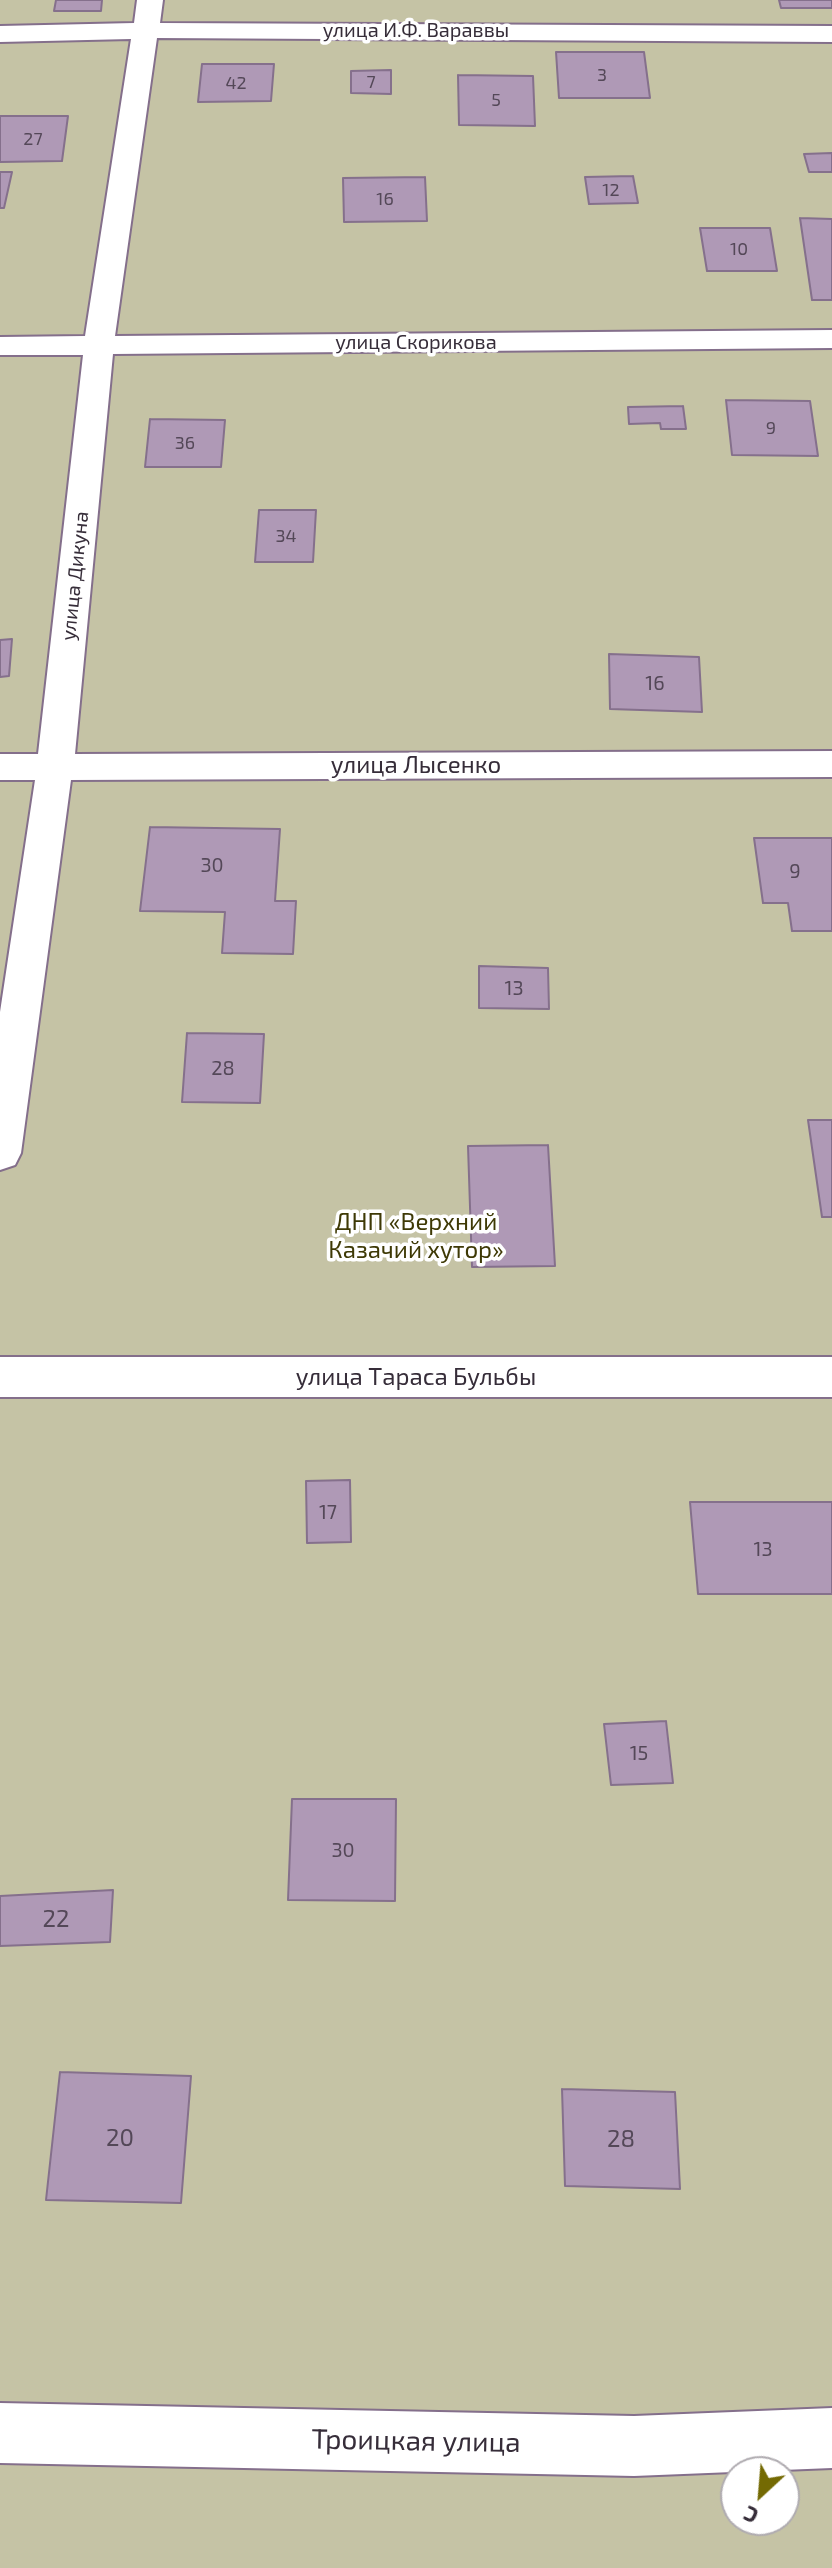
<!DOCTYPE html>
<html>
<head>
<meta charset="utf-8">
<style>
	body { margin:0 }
	#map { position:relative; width:832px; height:2568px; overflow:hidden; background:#eed7f6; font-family:"Exo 2",sans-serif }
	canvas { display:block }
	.north { position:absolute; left:720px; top:2456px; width:80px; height:80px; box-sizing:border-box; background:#fff; border:2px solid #afabb0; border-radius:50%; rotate:206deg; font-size:22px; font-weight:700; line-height:32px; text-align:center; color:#362d39 }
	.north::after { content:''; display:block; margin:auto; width:28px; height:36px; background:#746a03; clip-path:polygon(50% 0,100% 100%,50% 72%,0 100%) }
</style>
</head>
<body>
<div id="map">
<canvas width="832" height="2568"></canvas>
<div class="north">С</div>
</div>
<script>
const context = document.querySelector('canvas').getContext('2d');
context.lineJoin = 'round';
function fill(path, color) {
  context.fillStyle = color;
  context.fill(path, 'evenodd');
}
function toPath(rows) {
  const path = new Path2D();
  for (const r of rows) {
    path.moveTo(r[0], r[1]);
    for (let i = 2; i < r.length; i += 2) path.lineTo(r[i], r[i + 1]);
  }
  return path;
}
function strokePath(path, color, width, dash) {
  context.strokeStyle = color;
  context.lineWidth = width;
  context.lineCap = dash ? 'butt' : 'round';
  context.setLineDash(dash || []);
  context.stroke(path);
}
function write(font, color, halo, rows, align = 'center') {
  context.font = font + ' "Exo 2",sans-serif';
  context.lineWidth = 7;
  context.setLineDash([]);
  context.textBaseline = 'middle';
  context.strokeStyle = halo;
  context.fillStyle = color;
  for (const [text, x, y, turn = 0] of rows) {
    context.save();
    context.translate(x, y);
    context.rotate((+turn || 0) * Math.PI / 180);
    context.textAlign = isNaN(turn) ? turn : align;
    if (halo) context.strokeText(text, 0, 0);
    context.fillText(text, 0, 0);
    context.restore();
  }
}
fill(toPath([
	[0,0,832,0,832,2568,0,2568],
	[736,2472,784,2472,784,2520,736,2520]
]), '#c5c3a5');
const building = toPath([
	[56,0,102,0,101,11,54,11,56,0],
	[779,0,832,0,832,8,781,8,779,0],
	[556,52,644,52,650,98,559,98,556,52],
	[202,64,274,64,271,101,198,102,202,64],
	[391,70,391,94,351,93,351,71,391,70],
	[458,75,533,76,535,126,459,125,458,75],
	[0,116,68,116,62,161,0,162,0,116],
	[832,153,832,172,809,172,804,154,832,153],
	[0,172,12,172,4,208,0,208,0,172],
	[633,176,638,203,589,204,585,177,633,176],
	[425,177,427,221,344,222,343,178,425,177],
	[800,218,832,219,832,300,812,300,800,218],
	[700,228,770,228,777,271,707,271,700,228],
	[726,400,810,401,818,456,732,455,726,400],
	[683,406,686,429,661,429,660,423,629,424,628,407,683,406],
	[150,419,225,420,221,467,145,467,150,419],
	[259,510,316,510,313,562,255,562,259,510],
	[12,639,9,676,0,677,0,640,12,639],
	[609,654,699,657,702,712,610,709,609,654],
	[150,827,280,829,275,901,296,901,293,954,222,953,225,912,140,911,150,827],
	[754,838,832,838,832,931,792,931,788,903,763,903,754,838],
	[479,966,548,968,549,1009,479,1008,479,966],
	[187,1033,264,1034,260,1103,182,1102,187,1033],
	[808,1120,832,1120,832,1217,822,1217,808,1120],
	[548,1145,555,1266,472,1267,468,1146,548,1145],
	[350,1480,351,1542,307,1543,306,1481,350,1480],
	[690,1502,832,1502,832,1594,698,1594,690,1502],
	[666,1721,673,1783,611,1785,604,1724,666,1721],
	[292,1799,396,1799,395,1901,288,1900,292,1799],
	[113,1890,110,1942,0,1946,0,1896,113,1890],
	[60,2072,191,2076,181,2203,46,2200,60,2072],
	[562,2089,675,2092,680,2189,565,2186,562,2089]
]);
fill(building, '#af99b6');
strokePath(building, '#85708c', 2);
const minor = toPath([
	[137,0,163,0,160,23,832,26,832,42,157,38,115,336,832,330,832,348,113,354,75,754,832,751,832,777,71,780,21,1153,15,1165,0,1170,0,1012,35,780,0,780,0,754,38,754,83,355,0,355,0,337,85,336,131,39,0,42,0,26,134,23,137,0],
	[0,1357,832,1357,832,1397,0,1397,0,1357],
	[0,2403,634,2416,832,2408,832,2468,634,2476,0,2463,0,2403]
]);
strokePath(minor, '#846f8b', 4);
fill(minor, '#fff');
write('18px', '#544858', null, [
	["3",602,75],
	["7",371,82],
	["42",236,83],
	["5",496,100],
	["27",33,139],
	["12",611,190],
	["16",385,199],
	["10",739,249],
	["9",771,428],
	["36",185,443],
	["34",286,536]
]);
write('20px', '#362d39', '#fff', [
	["улица И.Ф. Вараввы",416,30],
	["улица Скорикова",416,342],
	["улица Дикуна",75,576,-84]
]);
write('20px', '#544858', null, [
	["16",655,683],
	["30",212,865],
	["9",795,871],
	["13",514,988],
	["28",223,1068],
	["17",328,1512],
	["13",763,1549],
	["15",639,1753],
	["30",343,1850]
]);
write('24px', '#362d39', '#fff', [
	["улица Лысенко",416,765],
	["улица Тараса Бульбы",416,1377]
]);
write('24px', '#3e3905', '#fff', [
	["ДНП «Верхний",416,1222],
	["Казачий хутор»",416,1250]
]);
write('24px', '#544858', null, [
	["22",56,1919],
	["20",120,2138],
	["28",621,2139]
]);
write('28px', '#362d39', '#fff', [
	["Троицкая улица",416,2441,1]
]);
</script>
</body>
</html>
